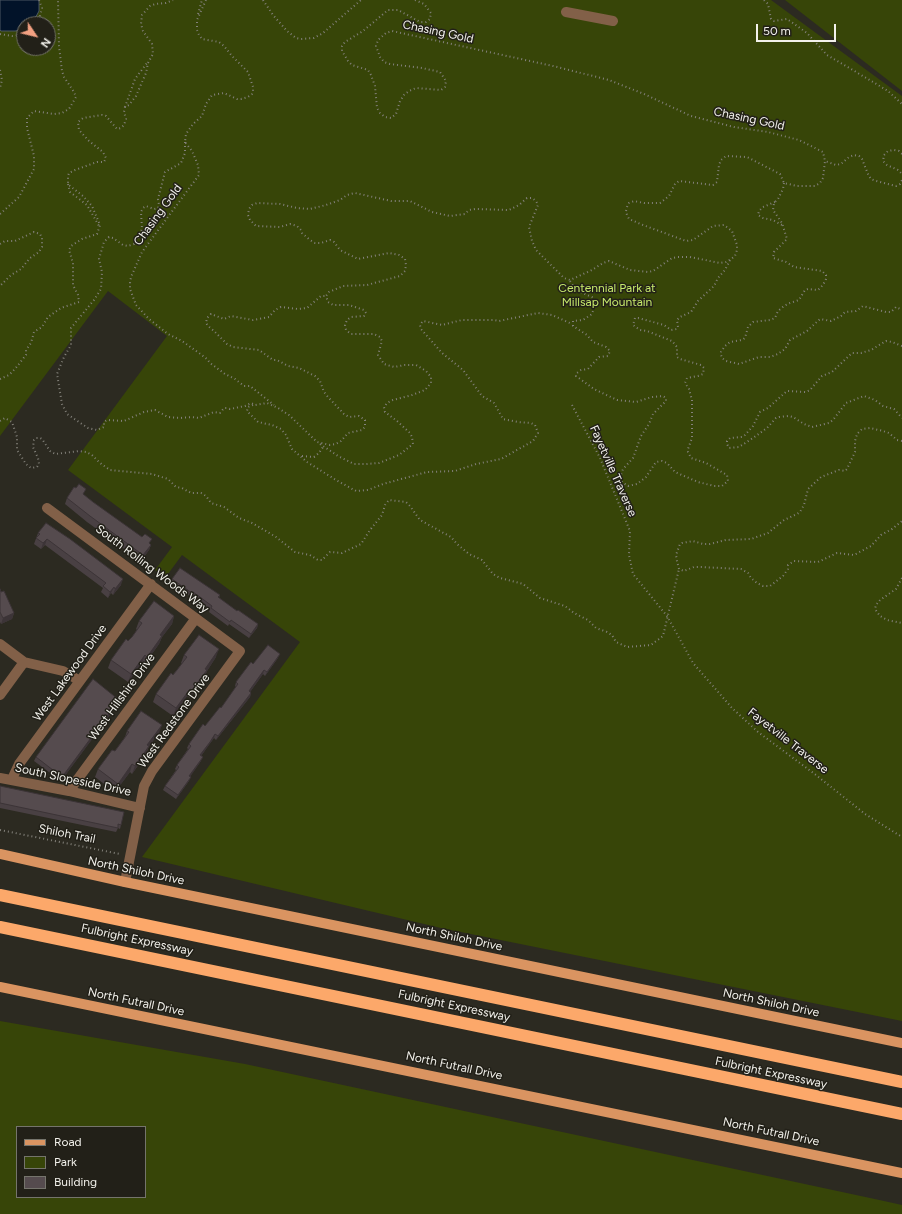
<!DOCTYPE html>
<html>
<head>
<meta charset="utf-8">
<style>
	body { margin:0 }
	#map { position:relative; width:902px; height:1214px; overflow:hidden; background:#2c2a21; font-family:Figtree,sans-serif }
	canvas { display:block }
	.legend { position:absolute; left:16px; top:1126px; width:130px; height:72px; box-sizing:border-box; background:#222018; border:1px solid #75746c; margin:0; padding:5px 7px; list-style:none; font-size:12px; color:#f2f1eb }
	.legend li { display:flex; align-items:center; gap:8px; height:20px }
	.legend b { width:20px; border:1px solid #75746c }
	.north { position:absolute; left:16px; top:16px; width:40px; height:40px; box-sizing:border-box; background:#222018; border:1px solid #75746c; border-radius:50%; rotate:125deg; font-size:11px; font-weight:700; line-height:16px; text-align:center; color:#f2f1eb }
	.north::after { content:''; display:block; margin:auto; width:14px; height:18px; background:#f2a081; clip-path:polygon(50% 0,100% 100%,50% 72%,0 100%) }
	.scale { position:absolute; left:756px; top:24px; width:80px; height:18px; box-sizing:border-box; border:2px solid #f2f1eb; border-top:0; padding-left:5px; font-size:12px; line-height:14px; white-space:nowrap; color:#f2f1eb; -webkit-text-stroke:3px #222018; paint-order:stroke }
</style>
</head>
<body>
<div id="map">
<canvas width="902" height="1214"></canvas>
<ul class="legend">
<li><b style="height:5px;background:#da9461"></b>Road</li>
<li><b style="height:11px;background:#374508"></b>Park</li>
<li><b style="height:11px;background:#554b4e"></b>Building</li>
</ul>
<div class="north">N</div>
<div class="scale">50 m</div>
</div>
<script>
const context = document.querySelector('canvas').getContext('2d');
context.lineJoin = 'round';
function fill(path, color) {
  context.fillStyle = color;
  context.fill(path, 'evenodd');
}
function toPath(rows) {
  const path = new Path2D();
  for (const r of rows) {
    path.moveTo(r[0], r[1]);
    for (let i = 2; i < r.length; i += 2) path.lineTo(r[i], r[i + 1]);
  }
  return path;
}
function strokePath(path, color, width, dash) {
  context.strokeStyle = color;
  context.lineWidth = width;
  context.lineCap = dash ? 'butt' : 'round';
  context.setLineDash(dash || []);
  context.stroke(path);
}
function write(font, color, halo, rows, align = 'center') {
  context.font = font + ' Figtree,sans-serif';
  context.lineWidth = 3;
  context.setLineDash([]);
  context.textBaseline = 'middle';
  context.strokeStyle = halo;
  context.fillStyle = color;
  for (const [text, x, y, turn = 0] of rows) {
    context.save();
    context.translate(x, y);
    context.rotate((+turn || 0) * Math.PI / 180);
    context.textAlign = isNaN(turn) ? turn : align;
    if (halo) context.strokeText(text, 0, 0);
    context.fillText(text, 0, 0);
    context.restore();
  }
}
fill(toPath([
	[0,0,771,0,902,96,902,1021,441,928,142,857,300,642,182,555,165,578,155,570,172,547,68,470,167,336,108,291,0,436],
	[24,24,48,24,48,48,24,48],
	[785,0,902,0,902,91],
	[0,1021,245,1064,884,1201,902,1205,902,1214,0,1214],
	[17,1127,145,1127,145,1197,17,1197]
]), '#374508');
const water = toPath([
	[0,0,39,0,39,11,32,24,24,24,24,30,15,31,1,31,0,30,0,0]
]);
fill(water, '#021329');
strokePath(water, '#4a5663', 1);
strokePath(toPath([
	[206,0,197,20,197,30,199,35,202,39,219,42,224,46,232,56,248,72,253,87,253,91,252,94,248,97,241,99,237,99,224,93,212,95,206,104,202,116,193,124,186,134,185,142,192,151,198,165,199,175,142,252,131,277,130,283,130,289,136,305,149,319,168,334,182,341,199,353,207,359,210,363,225,374,235,379,244,386,250,386,274,405],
	[263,0,273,15,287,31,296,38,301,39,314,38,323,33,361,0],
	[415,0,424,4,431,13,430,19,426,22,420,22,398,10,388,10,363,31,345,42,342,46,342,51,348,61,352,65,368,70,371,75,375,86,377,108,380,113,385,117,391,118,396,114,400,101,404,95,409,91,416,88,441,90,445,87,446,81,440,72,422,68,390,64,384,62,380,57,376,46,378,40,386,33,392,31,553,66,609,80,644,94,691,116,734,127,768,132,799,140,823,152,825,161],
	[764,0,768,4,771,19,774,21,787,19,790,21,807,33,827,55,868,79,888,91,902,104],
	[198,14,202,0],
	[38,24,42,8,39,0],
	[0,34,12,36,24,34],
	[0,70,2,80,0,88],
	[125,107,135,79,147,63],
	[185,142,185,153,181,163,165,172,158,199,159,205,158,208,154,209,146,206,143,208,141,212,142,229,137,241,134,244,128,246,123,245,113,238,109,237,104,242,99,259,102,272,101,289,94,300,71,328,71,345,64,357,57,374,62,404,67,414,88,428,97,430,104,427,104,422,107,420,124,421,144,412,155,410,168,417,180,418,192,417,199,418,214,412,220,413,224,408,227,408,230,409,245,406,251,403,255,405,267,403,278,408,289,415,317,442,330,445,336,444,341,441,348,433,362,430,365,427,365,420,359,416,349,417,344,414,328,397,324,392,320,381,315,376,299,368,288,366,277,360,273,360,259,350,233,347,227,344,214,331,208,326,206,323,207,318,211,314,224,319,231,316,253,320,269,317,275,310,281,307,298,309,307,308,321,296,326,296],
	[902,154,899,151,894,150,888,151,884,155,883,161,887,165,898,170,902,174],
	[784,183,783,189,778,199,774,203,773,210,782,223,787,239,774,252,773,258,786,262,794,267,822,271,826,275,826,279,823,285,818,290,808,289,805,290,799,300,790,303,784,306,778,311,775,318,770,320,753,322,748,327,745,338,742,340,730,342,725,346,721,352,721,355,722,358,726,361,739,364,759,357,770,357,778,354,785,349,790,340,807,331,820,319,831,321,841,316,845,312,856,311,863,306,886,312,891,312,896,307,902,310],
	[68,184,70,192,87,205,99,226],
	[775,202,763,207,759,211,758,215,763,218,773,220,782,225],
	[0,214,19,197,34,169,34,156,27,128,27,118,34,111,54,114,62,113,69,109,76,97,74,92,64,77,62,71,59,46,58,0],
	[0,244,5,241,15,241,34,232,40,234,42,238,42,247,39,252,30,258,21,269,11,275,0,286],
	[570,281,576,290,594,298,595,305,592,314,583,320,573,321,573,326,587,335,593,342,606,347,610,351,608,356,599,357,588,369,581,370,577,373,576,376,594,389,617,400,636,402,652,397,663,396,666,398,666,401,653,414,649,424,641,436,633,458,623,469,621,475,622,482,628,486,637,484,646,477,656,462,662,461,667,463,675,472,698,482,714,486,722,486,728,481,727,475,706,463,691,458,688,452,688,449,692,438,692,400,689,389,685,383,687,378,698,376,703,374,704,368,701,365,680,359,677,357,677,347,672,341,647,331,640,330,633,325,635,318,638,318,664,325,671,330,677,329,678,327,677,320,680,317,691,312,698,301,714,286,718,278,725,270,730,260],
	[902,346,892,342,886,341,871,350,861,353,852,353,832,372,822,376,810,390,806,392,787,391,768,408,760,412,753,426,745,435,742,437,730,438,727,441,727,444,729,448,739,447,753,438,767,428,776,418,779,417,789,416,793,417,804,424,812,427,829,423,833,420,846,403,864,396,875,400,883,406,894,409,902,418],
	[0,379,9,375,15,369,26,355,26,350,31,343,34,332,42,327,48,317,61,308,79,302,78,295,73,285,73,263,69,250,71,246,82,239,97,234,100,225,92,206,83,196,70,186,68,183,68,176,69,173,75,170,97,162,104,162,106,158,103,152,89,141,79,130,78,122,83,118,102,115,106,116,117,129,121,128,124,125,126,119,124,112,125,107,129,105,136,96,146,73,148,63,153,54,152,44,143,31,141,24,142,15,150,6,155,4,166,3,173,0],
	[253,405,248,407,247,411,258,422,272,425,281,429,286,435,292,449,307,462,336,480,356,491,368,490,383,484,427,472,455,471,476,464,501,459,533,441,538,433,535,425,531,423,518,422,503,419,494,403,482,396,463,370,442,353,421,329,420,325,423,321,442,325,462,320,494,320,499,321,538,313,552,315,572,324],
	[572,405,600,458,630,531,629,555,633,574,667,616,693,663,732,708,758,732,816,775,865,814,902,837],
	[0,421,5,418,12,422,17,437,17,450,26,464,31,468,37,467,39,464,38,458,33,447,34,440,36,438,40,438,42,439,50,451,55,454,79,451,86,452,92,455,100,463,110,470,152,474,168,479,176,487,182,488,191,493,201,493,206,496,211,503,224,507,239,518,252,523,276,537,295,552,310,555,318,560,322,560,330,552,342,553,361,544,370,530,382,515,385,505,389,500,406,502,410,506,420,520,451,537,457,544,469,554,482,560,493,574,500,578,523,584,540,598,565,606,574,613,588,620,596,628,607,632,612,635,616,642,627,647,651,645,663,636,679,569],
	[902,441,897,440,889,433,883,431,870,428,862,429,857,434,855,441,855,452,847,469,845,471,839,470,821,477,808,489,804,505,800,512,797,514,784,520,768,533,751,539,726,540,710,544,703,544,693,541,682,543,680,544,676,555,677,561,679,569,684,571,694,567,701,567,741,569,748,573,751,578,757,583,763,586,770,586,783,576,788,569,788,565,794,561,818,562,837,553,854,555,871,546,881,535,892,529,902,521],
	[320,444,338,456,354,464,366,464,379,463,399,455,413,444,412,437,410,433,397,421,385,412,384,407,387,403,393,400,412,395,425,390,431,383,431,377,426,371,416,365,405,365,394,367,384,364,378,355,382,341,380,337,374,334,351,334,346,330,345,325,347,320,351,317,364,316,366,313,364,310,349,305,333,305,328,302,326,296,329,292,343,286,367,285,400,276,405,271,406,265,405,259,399,255,389,253,358,259,340,250,334,242,330,240,321,243,315,243,310,240,302,233,301,230,297,226,290,224,280,227,256,226,250,220,248,215,249,209,252,205,257,203,280,204,297,208,310,209,326,205,340,200,347,195,355,193,391,201,410,201,432,212,450,216,465,214,469,210,475,209,509,210,519,205,527,198,532,198,536,201,538,205,529,227,532,241,536,250,564,278,570,280,592,270,603,263,609,261,630,270,648,272,653,271,672,258,678,257,690,257,720,263,726,262,731,259,735,256,737,250,737,245,732,231,724,225,713,226,693,240,686,241,643,225,629,219,627,215,626,211,627,207,629,203,634,201,644,203,660,203,669,196,675,184,679,181,713,185,717,182,719,165,721,160,726,156,747,157,780,174,784,183,797,186,815,186,820,183,823,178,825,161,836,165,841,164,849,157,854,155,859,156,862,159,868,174,871,179,876,181,896,186,900,184,902,180],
	[302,456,314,457,319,453,323,447],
	[902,578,896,589,880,600,876,605,875,609,880,616,887,620,902,623],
	[0,830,120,854]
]), '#83817a', 2, [1, 3]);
strokePath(toPath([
	[566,12,613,21],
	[47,508,240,651,152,771,144,786,125,882],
	[0,644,24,662,63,671,80,681],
	[0,695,24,662],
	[0,778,69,791,140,808],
	[12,779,19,764,151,584],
	[69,791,196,618]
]), '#826048', 10);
strokePath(toPath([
	[0,854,125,882,902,1043],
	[0,987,902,1173]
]), '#da9461', 10);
strokePath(toPath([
	[0,895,902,1082],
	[0,927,902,1114]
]), '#fca86a', 12);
fill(toPath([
	[84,495,93,502,151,545,149,550,141,561,87,522,65,504,67,498],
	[38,533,121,585,113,595,111,593,108,598,101,592,103,588,45,545,41,549,34,544],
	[172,579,220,595,219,598,237,611,258,624,257,628,249,638,229,624,228,626,209,612,210,609,199,601,192,596,191,597,171,583],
	[0,589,14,613,12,619,1,624,0,622],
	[174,616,172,624,162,637,159,644,144,665,142,663,128,682,108,668,111,660,132,637,137,630,136,629,139,621],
	[184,655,216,657,207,671,204,678,190,698,187,696,173,716,153,702,156,694,177,670,182,663,181,663],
	[278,658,265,676,263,674,250,692,251,693,250,697,216,740,214,738,208,746,201,756,201,761,190,776,189,781,176,799,163,790,165,786,176,770,175,769,177,765,188,749,187,748,189,744,221,708,236,687,235,686,236,682,253,664],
	[118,704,61,781,34,761,36,757],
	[127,731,159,733,149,746,146,754,132,774,130,772,115,792,95,777,98,769,115,751,125,737],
	[0,786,121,825,120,829,118,828,116,832,0,808]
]), '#494043');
fill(toPath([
	[47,539,45,545,41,549,43,543],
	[151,545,149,550,141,561,143,555],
	[123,579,121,585,113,595,115,589],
	[114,587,111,593,108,598,110,592],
	[14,613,12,619,1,624,3,618],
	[174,616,172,624,162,637,159,644,144,665,147,657,160,635],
	[258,624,257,628,249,638,251,634],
	[219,649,216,657,207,671,204,678,190,698,192,690,205,669],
	[280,654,278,658,265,676,267,672],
	[145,655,142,663,128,682,131,674],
	[264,670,263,674,248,695,249,691],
	[190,689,187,696,173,716,176,708],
	[251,693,250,697,216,740,218,736],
	[119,700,118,704,61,781,62,777],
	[162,725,159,733,144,753,147,745],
	[215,734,214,738,199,759,200,755],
	[149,746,146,754,132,774,135,766],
	[203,757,201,761,188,780,189,776],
	[132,764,130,772,115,792,118,784],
	[191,777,189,781,176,799,178,795]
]), '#3c3437');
const building = toPath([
	[79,484,86,489,83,494,93,502,142,537,145,534,152,539,149,543,151,545,143,555,90,516,67,498,74,487,76,488,79,484],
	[46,523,70,539,123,579,115,589,114,587,110,592,103,586,106,583,47,539,43,543,36,538,40,534,38,533,46,523],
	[180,568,220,595,218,597,237,611,238,610,258,624,251,634,231,620,230,622,211,608,212,606,200,597,193,592,192,593,172,579,180,568],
	[0,589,1,592,4,591,14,613,3,618,0,612,0,589],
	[154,601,174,616,160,635,162,636,147,657,145,655,131,674,111,660,126,639,128,641,132,637,142,623,139,621,154,601],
	[199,635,219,649,205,669,207,670,192,690,190,689,176,708,156,694,171,673,173,675,177,670,187,657,184,655,199,635],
	[268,645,280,654,267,672,264,670,249,691,251,693,218,736,215,734,210,742,200,755,203,757,189,776,191,777,178,795,165,786,179,767,177,765,191,746,189,744,203,724,205,726,220,707,221,708,235,688,238,684,236,682,251,662,253,664,268,645],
	[93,679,119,700,62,777,36,757,93,679],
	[141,711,162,725,147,745,149,746,135,766,132,764,118,784,98,769,112,750,115,751,129,732,127,731,141,711],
	[0,786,124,812,121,825,118,824,118,828,0,803,0,786]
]);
fill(building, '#554b4e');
strokePath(building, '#3c3437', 1);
write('12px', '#f2f1eb', '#222018', [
	["Chasing Gold",438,32,12],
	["Chasing Gold",749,119,12],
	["Chasing Gold",158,215,-54],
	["Fayetville Traverse",613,471,66],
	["South Rolling Woods Way",152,569,37],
	["West Lakewood Drive",70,673,-54],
	["West Hillshire Drive",122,697,-54],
	["West Redstone Drive",174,721,-54],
	["Fayetville Traverse",788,741,38],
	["South Slopeside Drive",73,780,12],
	["Shiloh Trail",67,834,11],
	["North Shiloh Drive",136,871,12],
	["North Shiloh Drive",454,937,12],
	["Fulbright Expressway",137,940,12],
	["North Futrall Drive",136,1002,12],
	["North Shiloh Drive",771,1003,12],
	["Fulbright Expressway",454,1006,12],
	["North Futrall Drive",454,1066,12],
	["Fulbright Expressway",771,1073,12],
	["North Futrall Drive",771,1132,12]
]);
write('12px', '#c6e96b', '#222018', [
	["Centennial Park at",607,288],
	["Millsap Mountain",607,302]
]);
</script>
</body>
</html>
